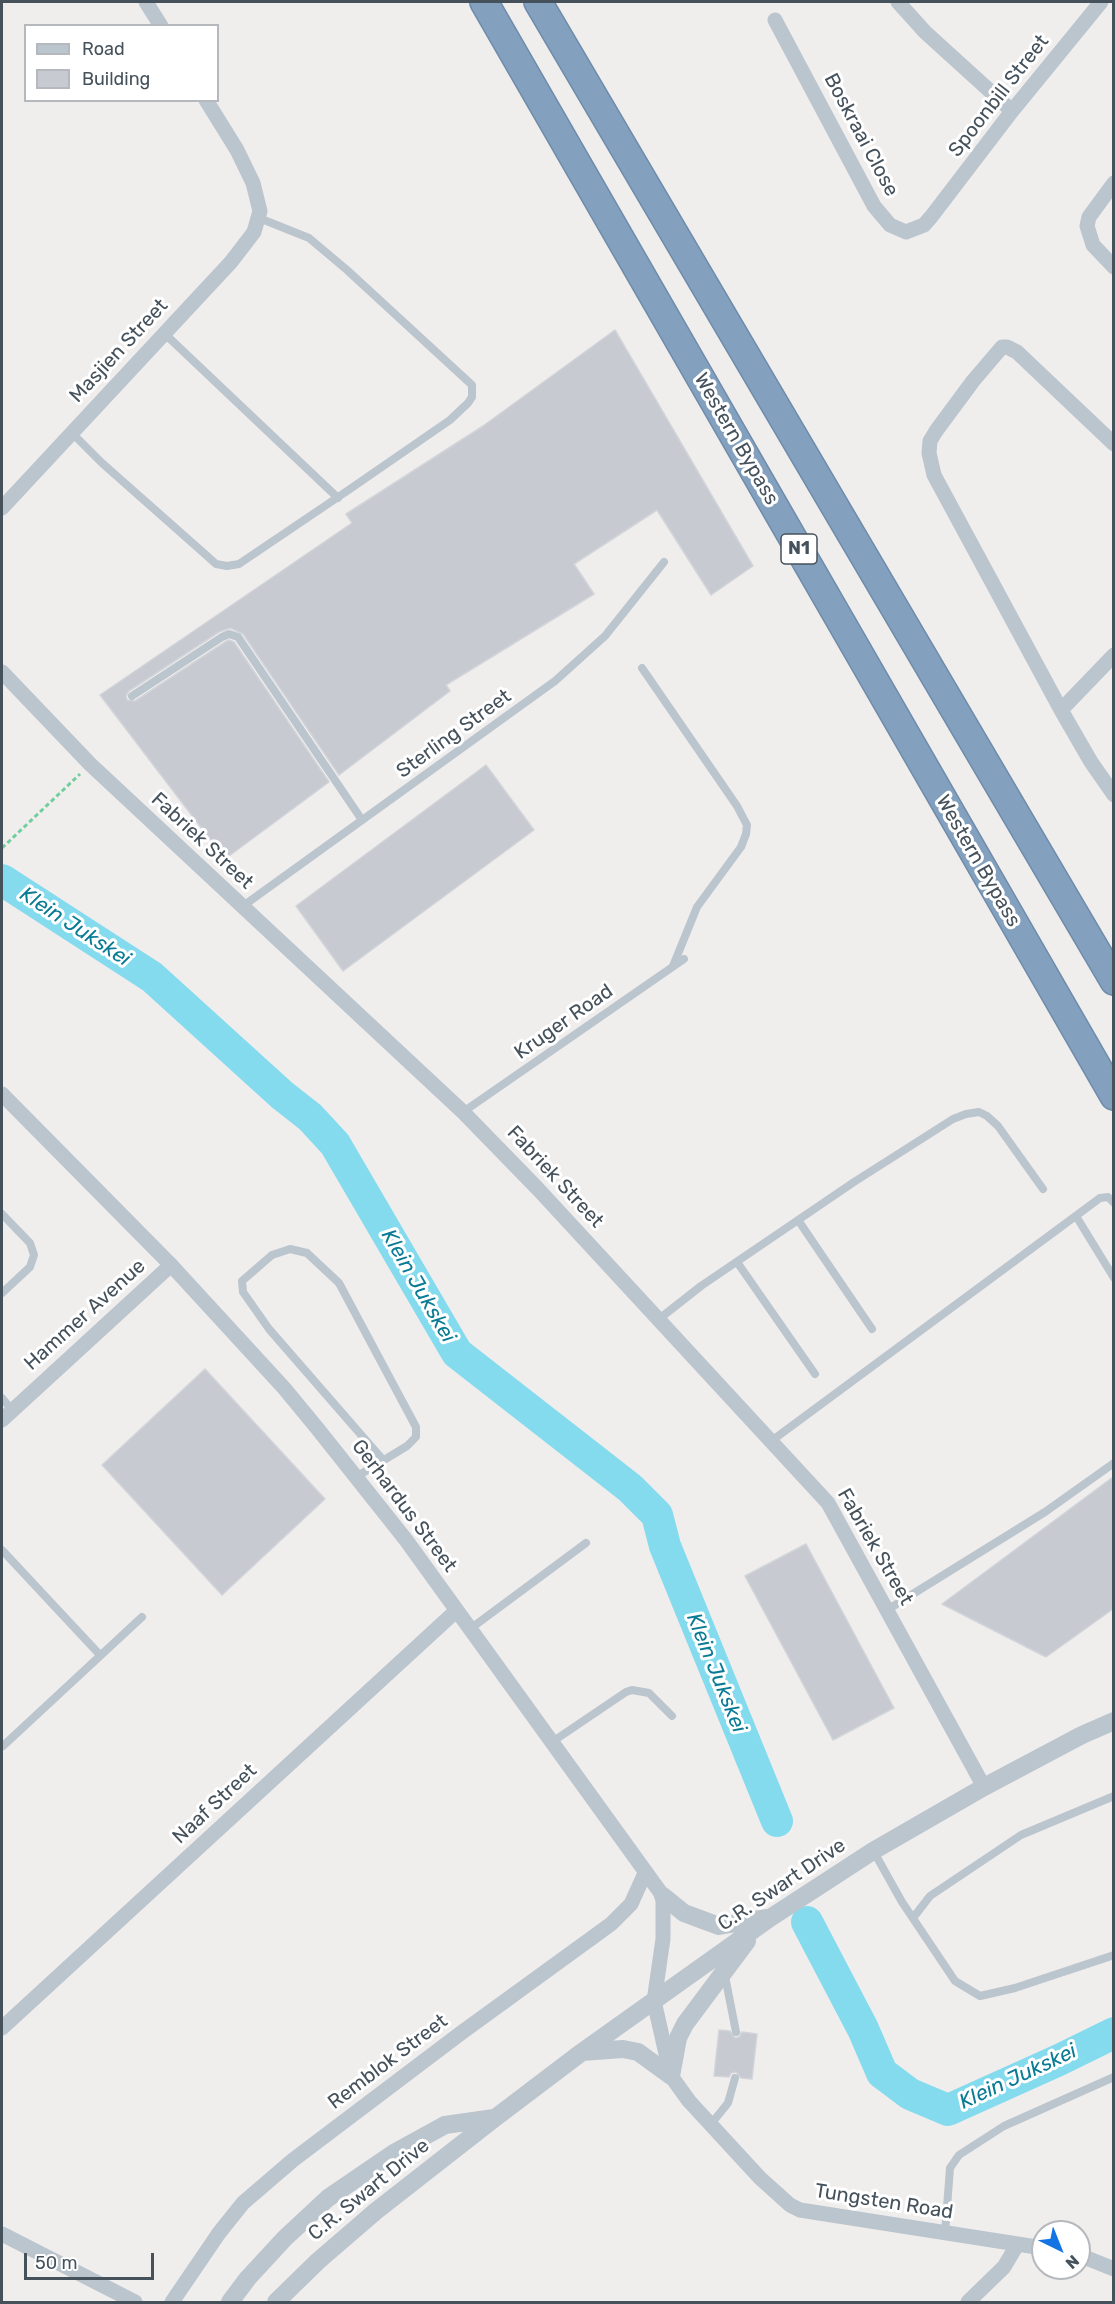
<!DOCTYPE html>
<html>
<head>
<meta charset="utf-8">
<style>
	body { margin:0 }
	#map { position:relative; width:1115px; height:2304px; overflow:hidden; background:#f0eded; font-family:Rubik,sans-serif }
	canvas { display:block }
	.frame { position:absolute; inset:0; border:3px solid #45515b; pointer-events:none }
	.legend { position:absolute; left:24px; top:24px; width:195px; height:78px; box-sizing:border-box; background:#fff; border:2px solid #b5b9bd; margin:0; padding:8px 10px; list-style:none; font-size:18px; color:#45515b }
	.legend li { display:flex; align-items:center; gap:12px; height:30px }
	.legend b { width:30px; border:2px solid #b5b9bd }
	.north { position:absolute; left:1031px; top:2220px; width:60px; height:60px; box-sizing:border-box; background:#fff; border:2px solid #b5b9bd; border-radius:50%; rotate:137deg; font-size:16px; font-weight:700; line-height:24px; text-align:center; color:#45515b }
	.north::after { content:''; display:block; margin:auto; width:21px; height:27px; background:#1374e4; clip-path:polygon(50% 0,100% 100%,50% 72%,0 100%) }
	.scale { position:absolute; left:24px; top:2253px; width:130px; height:27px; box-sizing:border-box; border:3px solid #45515b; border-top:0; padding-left:8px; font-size:18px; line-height:21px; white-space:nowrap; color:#45515b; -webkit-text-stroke:4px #fff; paint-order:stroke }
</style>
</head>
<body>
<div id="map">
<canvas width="1115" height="2304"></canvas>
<div class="frame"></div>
<ul class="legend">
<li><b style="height:8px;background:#bbc5cd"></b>Road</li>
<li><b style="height:16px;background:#c7cad0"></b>Building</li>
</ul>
<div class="north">N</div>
<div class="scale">50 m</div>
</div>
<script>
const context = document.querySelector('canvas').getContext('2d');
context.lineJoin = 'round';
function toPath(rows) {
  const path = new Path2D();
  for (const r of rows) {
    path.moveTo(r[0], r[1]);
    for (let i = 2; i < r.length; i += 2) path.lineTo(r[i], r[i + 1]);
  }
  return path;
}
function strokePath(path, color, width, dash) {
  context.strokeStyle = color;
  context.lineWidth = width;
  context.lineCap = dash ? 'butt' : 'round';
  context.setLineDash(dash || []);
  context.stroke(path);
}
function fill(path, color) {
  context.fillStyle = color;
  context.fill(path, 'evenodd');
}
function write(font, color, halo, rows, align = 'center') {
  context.font = font + ' Rubik,sans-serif';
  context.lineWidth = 6;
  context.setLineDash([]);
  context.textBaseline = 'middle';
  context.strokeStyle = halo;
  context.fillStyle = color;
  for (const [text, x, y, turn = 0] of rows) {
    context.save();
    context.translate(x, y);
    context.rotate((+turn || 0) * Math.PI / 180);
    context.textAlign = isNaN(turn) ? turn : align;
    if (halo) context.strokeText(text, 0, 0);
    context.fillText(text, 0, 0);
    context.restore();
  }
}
strokePath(toPath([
	[2,880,152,977,282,1095,310,1117,335,1144,457,1353,630,1488,657,1515,665,1546,777,1821],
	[807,1922,863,2029,882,2073,910,2094,948,2110,1059,2060,1114,2033]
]), '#85dbee', 32);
const building = toPath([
	[615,330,753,566,711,595,657,510,574,564,594,594,446,685,450,691,339,775,243,634,230,628,219,632,129,691,126,696,127,700,135,701,225,642,229,640,234,642,329,782,225,859,100,695,352,523,346,514,483,426,615,330],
	[486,765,534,830,343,971,296,906,486,765],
	[205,1369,325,1499,222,1595,102,1465,205,1369],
	[1113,1477,1113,1609,1046,1657,942,1604,1113,1477],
	[806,1544,894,1708,833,1740,745,1576,806,1544],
	[719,2030,730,2031,735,2038,739,2037,742,2032,757,2034,752,2079,741,2078,736,2072,731,2073,729,2077,714,2076,719,2030]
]);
fill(building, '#c7cad0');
strokePath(building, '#d1d4d9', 1.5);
const motorway = toPath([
	[484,2,1114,1096],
	[538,2,1114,981]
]);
strokePath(motorway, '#6e8caa', 30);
strokePath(toPath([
	[2,848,80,774]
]), '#71cf9e', 3, [4.5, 3]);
strokePath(toPath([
	[165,334,338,498],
	[72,433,102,463,206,555,216,564,227,566,239,564,350,489,450,420,468,403,472,397,472,385,347,270,309,238,259,218],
	[642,668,737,806,747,825,746,834,741,847,697,907,673,966],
	[132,696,222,637,229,634,238,637,362,820],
	[243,906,555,681,605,636,664,562],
	[463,1112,684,959],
	[2,1214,30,1243,34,1255,30,1267,2,1293],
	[1076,1216,1114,1278],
	[798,1220,872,1329],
	[737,1262,815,1374],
	[659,1319,701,1286,854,1182,953,1119,966,1114,979,1112,987,1116,998,1126,1043,1189],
	[2,1398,12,1410],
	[770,1442,1100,1198,1108,1197,1114,1203],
	[356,1477,407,1446,416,1437,416,1427,339,1283,307,1253,290,1249,272,1255,242,1281,243,1292,269,1329,383,1460],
	[2,1550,100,1655],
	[887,1610,1045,1512,1114,1463],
	[470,1629,586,1543],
	[552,1742,626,1692,632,1690,649,1693,672,1716],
	[3,1746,142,1617],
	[874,1852,902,1902,955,1981,980,1996,1015,1988,1114,1955],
	[913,1918,930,1896,1021,1835,1114,1796],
	[725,1976,736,2032],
	[711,2124,728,2103,735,2078],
	[945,2233,950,2168,959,2155,1004,2126,1114,2077]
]), '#bbc5cd', 8);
strokePath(toPath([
	[146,2,161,26],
	[898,2,925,32,1012,111],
	[775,20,874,206,890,225,906,232,924,225,931,217,1012,111,1101,2],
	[1114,183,1089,217,1087,226,1093,245,1114,267],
	[1114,444,1017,352,1007,347,1002,347,973,381,936,431,930,441,929,453,934,475,1061,710,1091,762,1114,795],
	[2,508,231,262,254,232,260,211,253,183,237,150,206,100],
	[2,672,90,764,463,1112,538,1189,828,1503,984,1787],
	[1061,710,1114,655],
	[2,1094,171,1265,284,1388,317,1428,406,1540,663,1896,663,1939,654,2001,671,2076,689,2101,760,2178,790,2205,800,2210,1043,2248],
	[2,1420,171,1265],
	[2,2028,456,1611],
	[2,2234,135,2302],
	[1079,2255,1114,2269],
	[172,2302,219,2233,243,2203,293,2160,461,2033,611,1924,631,1904,645,1873],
	[968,2302,1004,2267,1017,2245]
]), '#bbc5cd', 15);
strokePath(toPath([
	[663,1896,684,1913,719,1926,766,1918],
	[582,2052,623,2049,638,2052,671,2076,678,2038,685,2024,747,1941],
	[230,2302,248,2278,285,2238,328,2198,394,2153,445,2125,494,2118],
	[276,2302,318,2261,376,2211,495,2118,582,2052,770,1918,873,1851,984,1787,1082,1735,1114,1721]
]), '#bbc5cd', 18);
strokePath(motorway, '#83a1be', 27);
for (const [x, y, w] of [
	[799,549,36]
]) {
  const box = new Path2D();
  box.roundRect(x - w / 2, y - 15, w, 30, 4.5);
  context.fillStyle = '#fff';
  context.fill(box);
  strokePath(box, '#45515b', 1.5);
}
write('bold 18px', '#45515b', null, [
	["N1",799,549]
]);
write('20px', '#45515b', '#fff', [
	["Spoonbill Street",999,96,-52],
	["Boskraai Close",861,135,62],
	["Masjien Street",119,351,-47],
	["Western Bypass",736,439,60],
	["Sterling Street",454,734,-36],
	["Fabriek Street",202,841,43],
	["Western Bypass",978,861,60],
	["Kruger Road",564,1022,-35],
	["Fabriek Street",555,1177,47],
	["Hammer Avenue",85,1315,-42],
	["Gerhardus Street",404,1506,53],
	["Fabriek Street",875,1547,60],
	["Naaf Street",215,1804,-43],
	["C.R. Swart Drive",782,1885,-34],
	["Remblok Street",388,2062,-37],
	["C.R. Swart Drive",369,2190,-39],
	["Tungsten Road",884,2202,9]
]);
write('italic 21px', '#097b94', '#fff', [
	["Klein Jukskei",75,927,33],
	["Klein Jukskei",418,1286,60],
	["Klein Jukskei",716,1673,68],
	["Klein Jukskei",1018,2077,-25]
]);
</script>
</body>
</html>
